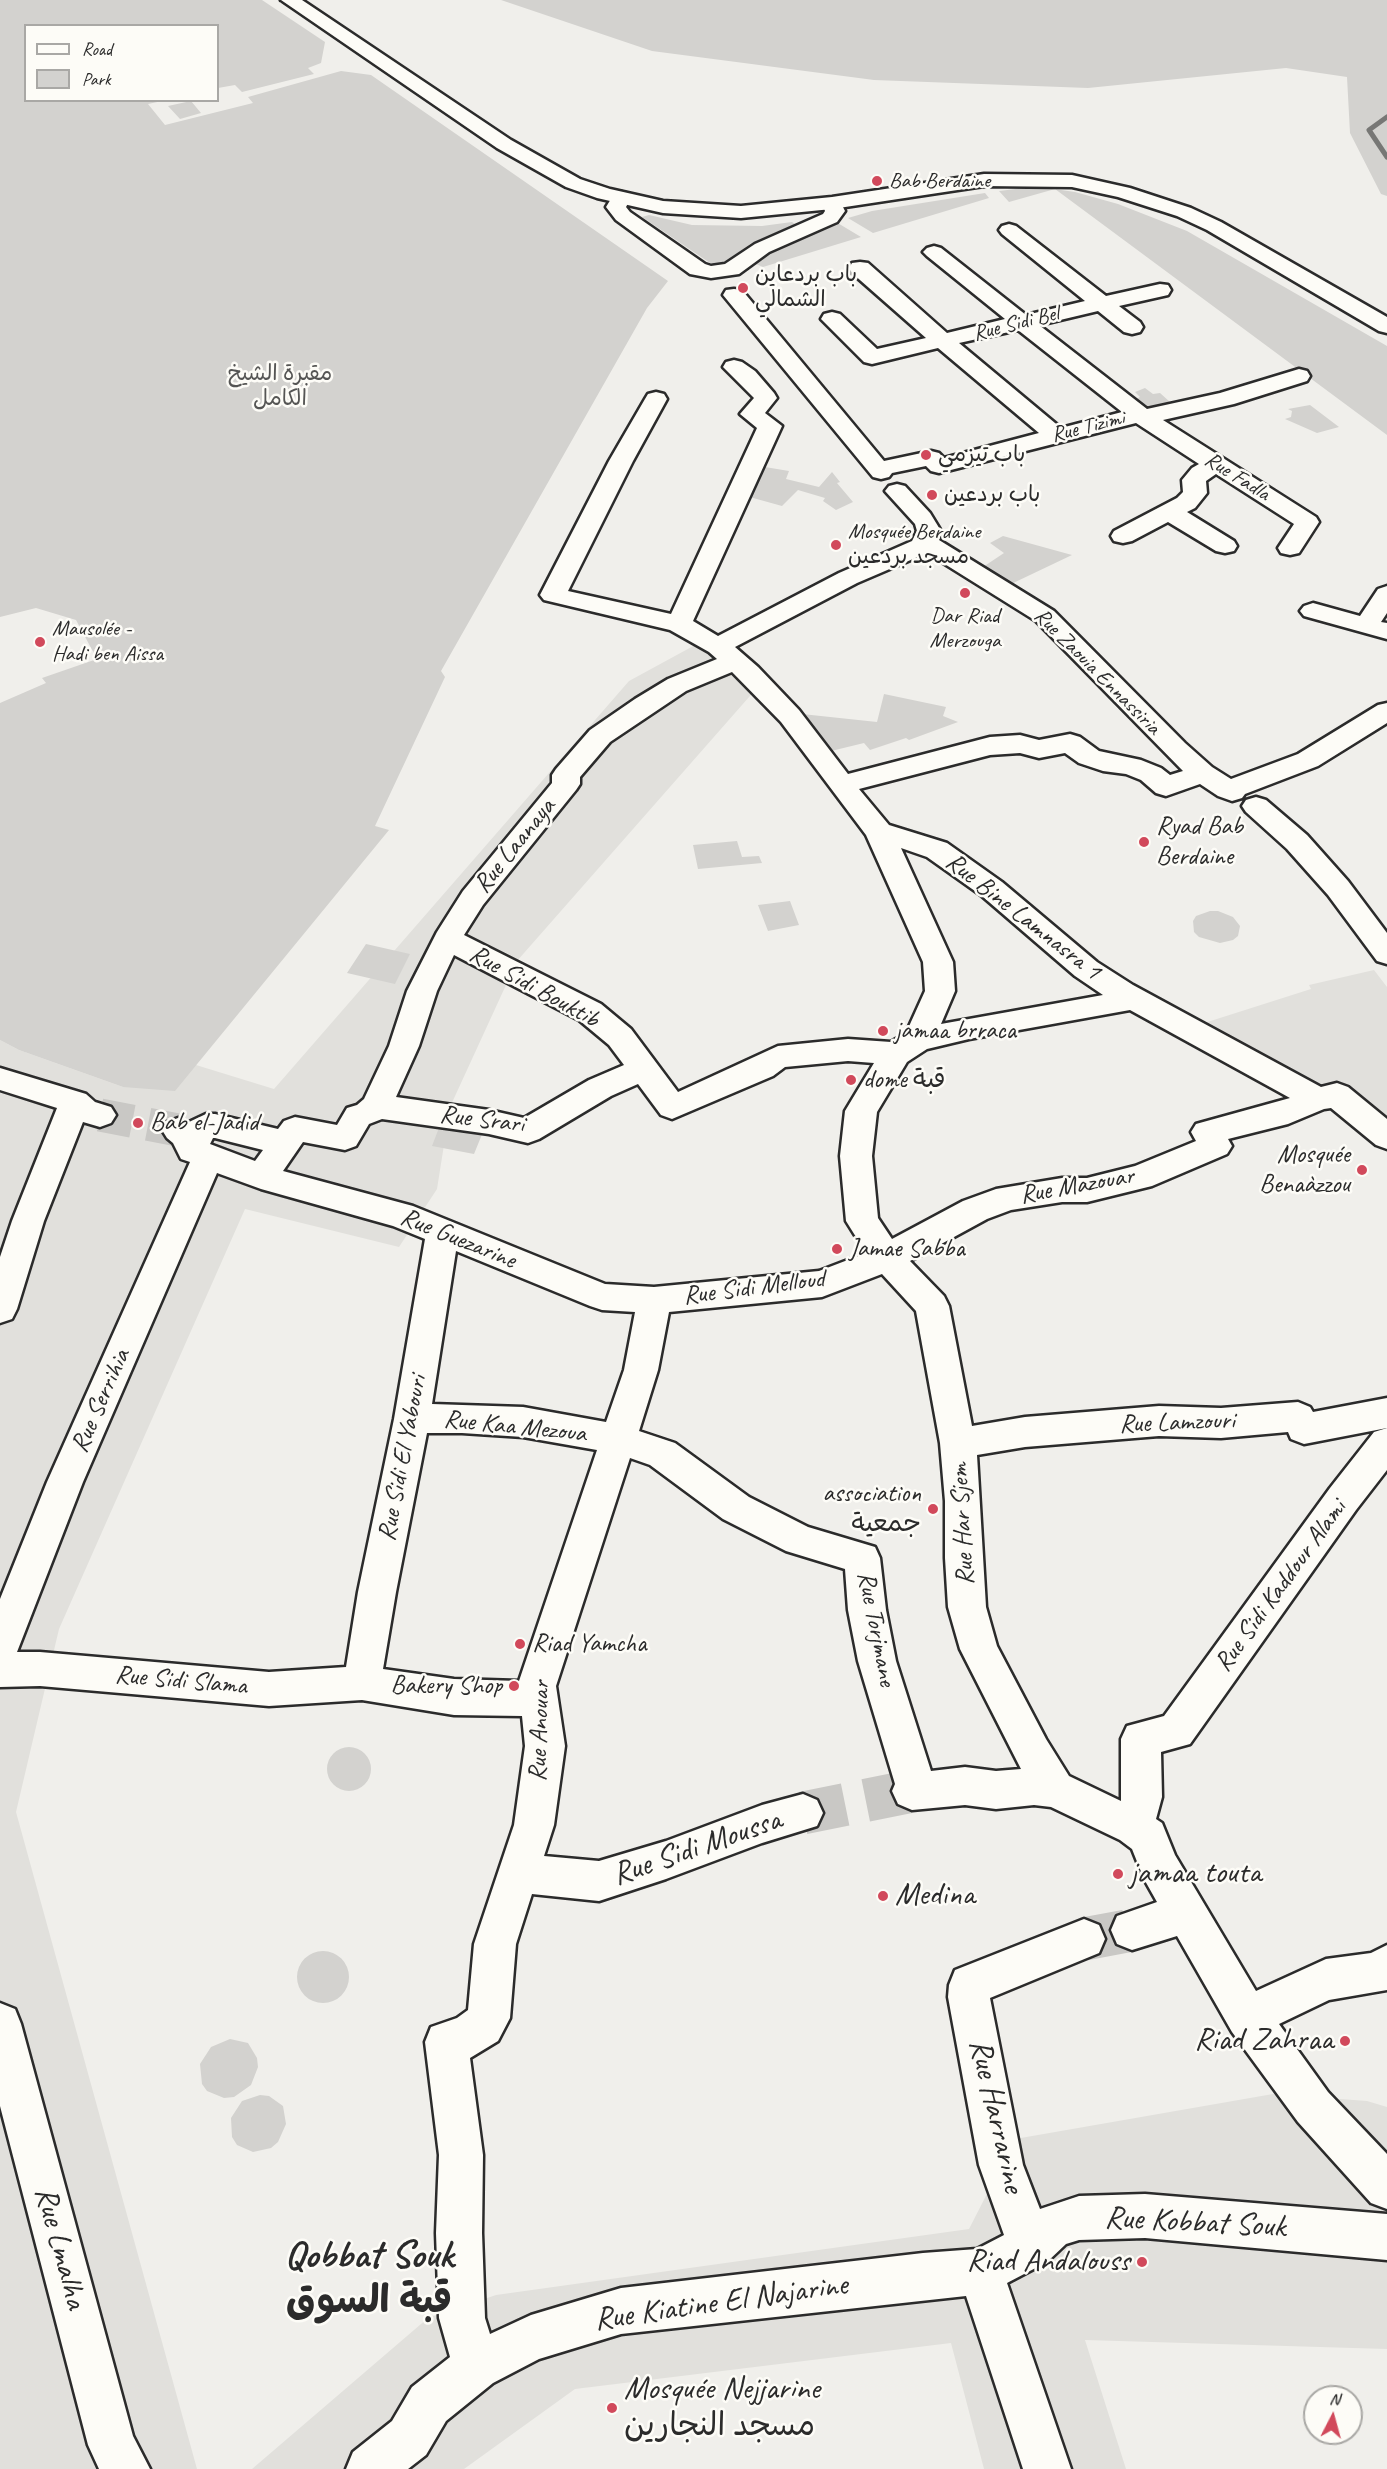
<!DOCTYPE html>
<html>
<head>
<meta charset="utf-8">
<style>
	body { margin:0 }
	#map { position:relative; width:1387px; height:2469px; overflow:hidden; background:#f0efeb; font-family:Caveat,sans-serif }
	canvas { display:block }
	.legend { position:absolute; left:24px; top:24px; width:195px; height:78px; box-sizing:border-box; background:#fdfcf7; border:2px solid #a9a8a5; margin:0; padding:8px 10px; list-style:none; font-size:18px; color:#2b2b2b }
	.legend li { display:flex; align-items:center; gap:12px; height:30px }
	.legend b { width:30px; border:2px solid #a9a8a5 }
	.north { position:absolute; left:1303px; top:2385px; width:60px; height:60px; box-sizing:border-box; background:#fdfcf7; border:2px solid #a9a8a5; border-radius:50%; rotate:6deg; font-size:16px; font-weight:700; line-height:24px; text-align:center; color:#2b2b2b }
	.north::after { content:''; display:block; margin:auto; width:21px; height:27px; background:#d1495b; clip-path:polygon(50% 0,100% 100%,50% 72%,0 100%) }
</style>
</head>
<body>
<div id="map">
<canvas width="1387" height="2469"></canvas>
<ul class="legend">
<li><b style="height:8px;background:#fdfcf7"></b>Road</li>
<li><b style="height:16px;background:#d3d2cf"></b>Park</li>
</ul>
<div class="north">N</div>
</div>
<script>
const context = document.querySelector('canvas').getContext('2d');
context.lineJoin = 'round';
function fill(path, color) {
  context.fillStyle = color;
  context.fill(path, 'evenodd');
}
function toPath(rows) {
  const path = new Path2D();
  for (const r of rows) {
    if (r.length === 3) {
      path.moveTo(r[0] + r[2], r[1]);
      path.arc(r[0], r[1], r[2], 0, 2 * Math.PI);
      continue;
    }
    path.moveTo(r[0], r[1]);
    for (let i = 2; i < r.length; i += 2) path.lineTo(r[i], r[i + 1]);
  }
  return path;
}
function strokePath(path, color, width, dash) {
  context.strokeStyle = color;
  context.lineWidth = width;
  context.lineCap = dash ? 'butt' : 'round';
  context.setLineDash(dash || []);
  context.stroke(path);
}
function write(font, color, halo, rows, align = 'center') {
  context.font = font + ' Caveat,"Playpen Sans Arabic",sans-serif';
  context.lineWidth = 5;
  context.setLineDash([]);
  context.textBaseline = 'middle';
  context.strokeStyle = halo;
  context.fillStyle = color;
  for (const [text, x, y, turn = 0] of rows) {
    context.save();
    context.translate(x, y);
    context.rotate((+turn || 0) * Math.PI / 180);
    context.textAlign = isNaN(turn) ? turn : align;
    if (halo) context.strokeText(text, 0, 0);
    context.fillText(text, 0, 0);
    context.restore();
  }
}
fill(toPath([
	[719,632,764,680,517,961,450,1107,437,1189,399,1247,245,1209,59,1629,16,1812,197,2469,0,2469,0,1040,19,1050,123,1087,196,1065,274,1089,629,681],
	[1374,970,1387,987,1387,1126,1315,1093,1198,1025,1311,989,1309,985],
	[1273,2094,1367,2101,1387,2107,1387,2349,1085,2340,1126,2469,984,2469,951,2343,575,2389,464,2469,252,2469,428,2318,496,2295,969,2229,1015,2139]
]), '#e1e0dc');
fill(toPath([
	[0,0,262,0,325,42,321,63,308,68,314,74,242,92,235,85,218,88,218,26,26,26,26,100,162,101,148,104,165,125,253,103,248,97,341,71,371,75,668,281,647,308,441,671,445,677,375,826,389,830,175,1091,123,1087,19,1050,0,1040,0,703,46,683,42,678,97,659,76,620,36,608,0,617],
	[501,0,1387,0,1387,196,1381,194,1350,133,1347,77,1286,68,1088,88,874,80,652,51],
	[191,101,201,113,180,119,168,106],
	[1024,188,1041,188,1054,189,1075,192,1118,204,1187,231,1387,346,1387,435,1055,189,1009,202,999,191],
	[985,193,989,198,873,233,848,218,872,211],
	[649,215,692,225,762,226,792,222,795,224,750,244,724,263,717,265,710,263,642,217],
	[836,222,861,237,763,267,751,262,762,254],
	[1145,388,1153,394,1160,393,1170,402,1145,409,1134,400,1140,397,1135,392],
	[1310,405,1339,427,1317,433,1285,419,1291,417,1292,411,1288,409],
	[759,466,789,471,786,479,819,487,832,472,840,482,837,483,853,502,836,510,823,501,825,498,798,490,782,506,746,496],
	[1003,536,1072,555,1009,585,980,569,1004,553,990,543],
	[884,694,946,707,943,716,958,722,909,740,906,738,870,750,864,743,827,752,802,714,877,722],
	[737,841,742,857,759,856,762,863,698,869,693,845],
	[790,901,799,925,768,931,758,905],
	[1210,911,1218,911,1233,917,1240,926,1238,936,1233,940,1220,943,1199,937,1194,932,1193,921,1196,916],
	[366,944,410,954,395,984,347,973],
	[442,1120,485,1127,474,1154,432,1146],
	[349,1769,22],
	[323,1977,26],
	[230,2039,248,2043,257,2058,258,2067,251,2085,234,2097,224,2098,207,2091,202,2084,200,2064,211,2047],
	[260,2095,269,2096,283,2106,286,2124,278,2142,271,2148,253,2152,237,2145,232,2137,231,2118,242,2101]
]), '#d3d2cf');
strokePath(toPath([
	[1387,117,1369,130,1387,157]
]), '#777775', 5);
strokePath(toPath([
	[100,1115,178,1130]
]), '#c9c8c5', 33, [33, 16]);
strokePath(toPath([
	[803,1813,912,1791],
	[1084,1939,1132,1930]
]), '#c9c8c5', 43, [43, 21]);
const minor = toPath([
	[621,192,628,194,631,198,626,207,630,212,705,264,711,266,725,264,755,244,823,214,825,211,822,203,825,199,839,199,845,211,837,222,769,252,739,274,711,278,690,274,616,220,606,207,614,194,621,192],
	[1009,224,1016,226,1106,296,1160,284,1168,285,1171,290,1168,295,1119,306,1140,322,1143,327,1140,332,1132,334,1124,332,1098,311,1039,325,1147,409,1220,393,1299,369,1307,371,1310,376,1307,381,1234,404,1163,420,1316,517,1319,522,1299,553,1290,555,1281,553,1278,548,1294,524,1216,474,1206,481,1207,493,1195,508,1187,512,1234,541,1237,546,1234,551,1225,553,1216,551,1168,522,1132,541,1123,543,1114,541,1111,536,1114,531,1177,498,1183,492,1182,480,1192,468,1199,464,1136,423,939,473,931,471,926,466,892,473,889,477,881,479,873,477,723,295,726,290,734,289,742,290,884,461,931,451,939,453,944,458,1039,433,938,348,872,364,864,362,821,319,824,314,832,312,840,314,877,349,926,338,852,273,849,268,852,263,860,262,868,263,947,333,1005,319,927,256,923,252,927,248,934,246,941,248,1026,315,1085,301,1002,234,999,230,1002,226,1009,224],
	[1018,330,1122,412,1061,428,959,343,1018,330],
	[734,360,742,362,755,371,774,393,777,398,765,413,782,426,693,621,718,636,839,573,912,541,917,531,915,524,885,491,889,486,897,484,905,486,930,513,941,531,939,540,1054,611,1185,743,1212,767,1231,779,1298,754,1378,705,1387,703,1387,723,1318,766,1245,794,1242,798,1232,801,1218,796,1200,784,1166,796,1156,793,1141,780,1126,774,1103,771,1079,763,1065,753,1039,758,1020,753,990,755,859,789,889,825,947,843,1002,882,1097,962,1133,985,1321,1087,1337,1083,1348,1087,1387,1119,1387,1149,1376,1145,1331,1108,1324,1109,1288,1124,1228,1139,1232,1146,1227,1154,1152,1186,1087,1202,1062,1202,1011,1210,987,1219,910,1261,944,1296,949,1306,972,1426,1025,1417,1159,1406,1221,1408,1298,1402,1310,1407,1313,1412,1387,1398,1387,1428,1304,1444,1291,1439,1288,1432,1221,1438,1159,1436,1025,1447,977,1455,986,1607,997,1646,1046,1739,1069,1776,1121,1801,1121,1739,1127,1726,1164,1716,1330,1488,1374,1432,1387,1428,1387,1470,1356,1510,1190,1744,1161,1752,1162,1797,1156,1819,1162,1823,1175,1855,1256,1991,1326,1959,1371,1953,1387,1945,1387,1990,1329,2000,1279,2024,1328,2092,1387,2154,1387,2209,1371,2203,1298,2122,1232,2032,1177,1936,1132,1950,1117,1944,1111,1930,1117,1916,1157,1902,1144,1879,1132,1849,1120,1840,1051,1807,1034,1805,996,1809,965,1805,912,1810,898,1804,892,1791,895,1784,858,1661,848,1610,845,1569,786,1551,723,1519,650,1465,630,1458,556,1686,565,1746,554,1825,544,1856,599,1861,666,1841,762,1805,803,1794,817,1800,823,1813,817,1826,762,1843,666,1879,599,1901,532,1894,516,1944,510,2018,498,2041,470,2058,483,2155,482,2233,485,2318,490,2334,531,2315,621,2288,923,2253,977,2249,1004,2235,979,2165,948,1997,949,1985,955,1970,1084,1919,1099,1925,1105,1939,1099,1953,990,1998,1023,2165,1040,2209,1079,2196,1145,2194,1387,2214,1387,2260,1145,2238,1079,2240,1066,2244,1047,2262,1007,2283,1071,2469,1023,2469,966,2296,621,2334,539,2359,493,2383,446,2421,426,2455,408,2469,346,2469,353,2452,392,2421,412,2387,450,2357,439,2318,436,2233,439,2155,425,2042,431,2027,457,2018,468,2010,474,1944,514,1825,525,1746,522,1716,454,1715,362,1700,269,1706,40,1686,0,1687,0,1599,47,1482,190,1162,181,1159,173,1143,167,1138,162,1130,167,1122,178,1118,189,1122,206,1114,215,1114,278,1129,284,1121,295,1117,337,1125,347,1108,357,1105,364,1099,389,1046,407,991,437,932,463,891,552,783,552,775,556,769,590,730,635,699,668,679,717,659,709,652,670,630,544,600,540,595,609,461,645,399,648,394,656,392,664,394,667,399,633,461,568,591,671,614,757,428,740,414,754,398,723,367,726,362,734,360],
	[927,553,1036,621,1183,771,1170,775,1161,768,1141,760,1099,751,1080,737,1070,734,1039,740,1020,735,990,737,848,774,799,710,758,667,735,647,857,583,927,553],
	[732,672,781,722,866,835,923,962,925,991,906,1033,891,1042,848,1039,778,1046,678,1092,631,1029,601,1004,464,935,483,905,576,790,580,784,580,777,610,742,686,691,732,672],
	[901,848,927,857,982,896,1075,976,1103,995,941,1024,955,991,953,962,901,848],
	[454,955,579,1020,609,1045,624,1065,589,1080,524,1118,489,1110,396,1097,419,1046,437,991,454,955],
	[1130,1010,1290,1098,1196,1124,1191,1132,1196,1141,1135,1166,1087,1178,1062,1178,996,1189,963,1201,892,1239,878,1218,872,1156,877,1112,907,1062,927,1049,969,1039,1130,1010],
	[848,1061,874,1063,845,1111,840,1156,846,1221,866,1253,819,1271,654,1287,605,1284,413,1206,283,1171,303,1142,345,1150,356,1146,369,1124,382,1119,489,1134,528,1143,539,1139,611,1096,638,1084,661,1115,672,1119,773,1076,785,1067,848,1061],
	[213,1138,215,1138,263,1150,255,1161,210,1144,213,1138],
	[217,1173,261,1189,393,1226,425,1239,394,1419,358,1592,346,1667,269,1672,40,1652,17,1652,83,1482,217,1173],
	[456,1251,590,1306,602,1310,635,1312,624,1370,606,1422,523,1407,432,1404,456,1251],
	[882,1274,916,1311,940,1443,945,1501,945,1558,948,1607,960,1649,1021,1769,996,1771,965,1767,931,1771,896,1661,886,1610,880,1558,875,1547,808,1527,749,1497,675,1443,639,1431,658,1370,669,1312,822,1297,882,1274],
	[427,1433,462,1433,523,1437,597,1450,519,1681,454,1679,383,1669,396,1592,427,1433],
	[1387,586,1387,613,1381,622,1387,623,1387,639,1304,616,1300,611,1304,606,1313,603,1360,616,1378,589,1387,586],
	[1256,797,1266,800,1307,835,1348,881,1387,933,1387,964,1377,961,1328,895,1287,849,1246,812,1242,806,1246,800,1256,797],
	[0,1068,86,1094,95,1102,111,1107,116,1115,111,1123,100,1127,83,1122,44,1221,17,1309,12,1319,0,1323,0,1257,12,1221,57,1108,0,1090,0,1068],
	[0,2003,15,2009,21,2024,133,2436,150,2469,99,2469,88,2445,0,2106,0,2003]
]);
const major = toPath([
	[281,0,302,0,511,140,580,179,610,189,663,201,741,206,832,197,984,174,1072,175,1130,188,1191,208,1221,222,1387,317,1387,333,1379,331,1207,230,1177,216,1118,197,1072,187,984,186,832,209,741,218,663,213,597,198,566,187,497,148,281,0]
]);
strokePath(minor, '#2b2b2b', 5);
strokePath(major, '#2b2b2b', 5);
fill(minor, '#fdfcf7');
fill(major, '#fdfcf7');
for (const [x, y, r, color] of [
	[877,181,6,"#d1495b"],
	[743,288,6,"#d1495b"],
	[926,455,6,"#d1495b"],
	[932,495,6,"#d1495b"],
	[836,545,6,"#d1495b"],
	[965,593,6,"#d1495b"],
	[40,642,6,"#d1495b"],
	[1144,842,6,"#d1495b"],
	[883,1031,6,"#d1495b"],
	[851,1080,6,"#d1495b"],
	[138,1123,6,"#d1495b"],
	[1362,1170,6,"#d1495b"],
	[837,1249,6,"#d1495b"],
	[933,1509,6,"#d1495b"],
	[520,1644,6,"#d1495b"],
	[514,1686,6,"#d1495b"],
	[1118,1874,6,"#d1495b"],
	[883,1896,6,"#d1495b"],
	[1345,2041,6,"#d1495b"],
	[1142,2262,6,"#d1495b"],
	[612,2408,6,"#d1495b"]
]) {
  const dot = new Path2D();
  dot.arc(x, y, r, 0, 2 * Math.PI);
  context.fillStyle = color;
  context.fill(dot);
  strokePath(dot, '#fdfcf7', 2);
}
write('22px', '#2b2b2b', '#fdfcf7', [
	["Bab Berdaine",889,181],
	["باب بردعاين",755,275],
	["الشمالي",755,300],
	["باب تيزمي",938,455],
	["باب بردعين",944,495],
	["Mosquée Berdaine",848,532],
	["مسجد بردعين",848,557],
	["Dar Riad",965,616,"center"],
	["Merzouga",965,641,"center"],
	["Mausolée -",52,629],
	["Hadi ben Aissa",52,654]
], 'left');
write('22px', '#2b2b2b', '#fdfcf7', [
	["Rue Sidi Bel",1016,324,-14],
	["Rue Tizimi",1088,427,-14],
	["Rue Fadla",1237,477,32],
	["Rue Zaouia Ennassiria",1097,672,45]
]);
write('22px', '#555554', '#fdfcf7', [
	["مقبرة الشيخ",280,374],
	["الكامل",280,399]
]);
write('26px', '#2b2b2b', '#fdfcf7', [
	["Ryad Bab",1156,827],
	["Berdaine",1156,857],
	["jamaa brraca",895,1031],
	["dome قبة",863,1080],
	["Bab el-Jadid",150,1123],
	["Mosquée",1350,1155,"right"],
	["Benaàzzou",1350,1185,"right"],
	["Jamae Sabba",849,1249],
	["association",921,1494,"right"],
	["جمعية",921,1524,"right"],
	["Riad Yamcha",532,1644],
	["Bakery Shop",502,1686,"right"]
], 'left');
write('26px', '#2b2b2b', '#fdfcf7', [
	["Rue Laanaya",515,846,-51],
	["Rue Bine Lamnasra 1",1023,917,38],
	["Rue Sidi Bouktib",534,987,29],
	["Rue Srari",482,1120,7],
	["Rue Mazouar",1077,1186,-10],
	["Rue Guezarine",458,1239,22],
	["Rue Sidi Melloud",754,1288,-7],
	["Rue Serrihia",101,1401,-66],
	["Rue Lamzouri",1177,1423,-2],
	["Rue Kaa Mezoua",515,1427,6],
	["Rue Sidi El Yabouri",403,1458,-79],
	["Rue Har Sjem",963,1524,-93],
	["Rue Sidi Kaddour Alami",1281,1586,-54],
	["Rue Torjmane",876,1629,79],
	["Rue Sidi Slama",181,1681,5],
	["Rue Anouar",540,1731,-88]
]);
write('32px', '#2b2b2b', '#fdfcf7', [
	["Rue Sidi Moussa",697,1848,-19],
	["Rue Harrarine",996,2116,77],
	["Rue Kobbat Souk",1195,2223,3],
	["Rue Lmalha",60,2248,75],
	["Rue Kiatine El Najarine",721,2303,-8]
]);
write('32px', '#2b2b2b', '#fdfcf7', [
	["jamaa touta",1130,1874],
	["Medina",895,1896],
	["Riad Zahraa",1333,2041,"right"],
	["Riad Andalouss",1130,2262,"right"],
	["Mosquée Nejjarine",624,2390],
	["مسجد النجارين",624,2427]
], 'left');
write('bold 39px', '#2b2b2b', '#fdfcf7', [
	["Qobbat Souk",369,2257],
	["قبة السوق",369,2302]
]);
</script>
</body>
</html>
